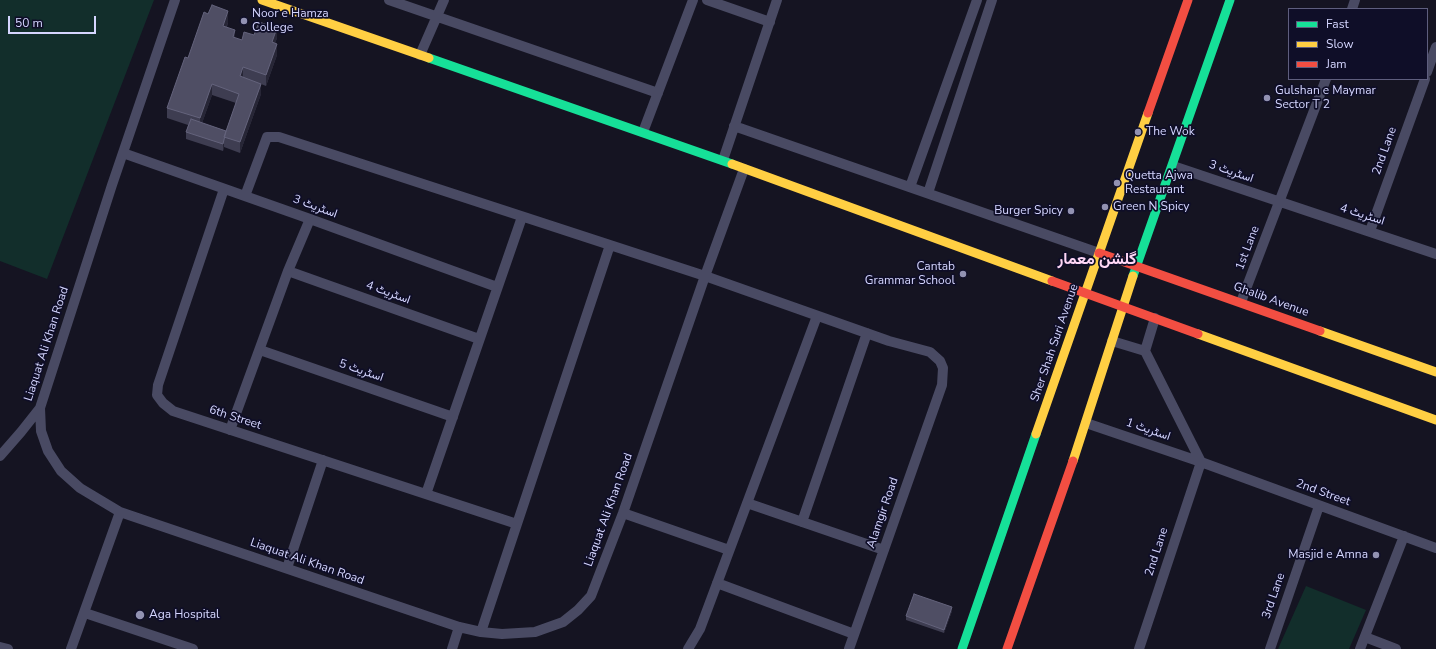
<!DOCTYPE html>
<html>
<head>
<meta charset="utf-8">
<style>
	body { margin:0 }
	#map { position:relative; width:1436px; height:649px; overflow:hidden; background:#151422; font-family:"Nunito Sans",sans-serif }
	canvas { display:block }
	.legend { position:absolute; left:1288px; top:8px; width:140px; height:72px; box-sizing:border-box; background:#0f0e28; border:1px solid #5e5e7e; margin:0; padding:5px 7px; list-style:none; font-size:12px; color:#d5d6ff }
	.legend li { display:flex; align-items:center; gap:8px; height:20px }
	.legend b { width:20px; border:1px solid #5e5e7e }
	.scale { position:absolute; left:8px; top:16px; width:88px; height:18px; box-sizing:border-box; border:2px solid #d5d6ff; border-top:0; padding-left:5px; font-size:12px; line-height:14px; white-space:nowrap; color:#d5d6ff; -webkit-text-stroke:3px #0f0e28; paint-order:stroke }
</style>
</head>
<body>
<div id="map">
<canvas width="1436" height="649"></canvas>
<ul class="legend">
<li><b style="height:5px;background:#16e098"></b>Fast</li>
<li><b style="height:5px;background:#ffcf43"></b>Slow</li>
<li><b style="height:5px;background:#f24e42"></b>Jam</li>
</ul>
<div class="scale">50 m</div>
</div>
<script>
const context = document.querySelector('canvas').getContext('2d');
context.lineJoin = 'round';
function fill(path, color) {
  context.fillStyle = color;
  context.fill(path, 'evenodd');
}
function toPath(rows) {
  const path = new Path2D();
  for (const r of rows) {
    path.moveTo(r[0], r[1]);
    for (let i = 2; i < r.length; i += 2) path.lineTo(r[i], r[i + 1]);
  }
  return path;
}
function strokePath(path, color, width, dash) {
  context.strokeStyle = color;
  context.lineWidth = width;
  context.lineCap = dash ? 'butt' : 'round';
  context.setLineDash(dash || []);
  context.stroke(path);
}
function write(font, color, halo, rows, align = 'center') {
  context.font = font + ' "Nunito Sans",Vazirmatn,sans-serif';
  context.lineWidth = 3.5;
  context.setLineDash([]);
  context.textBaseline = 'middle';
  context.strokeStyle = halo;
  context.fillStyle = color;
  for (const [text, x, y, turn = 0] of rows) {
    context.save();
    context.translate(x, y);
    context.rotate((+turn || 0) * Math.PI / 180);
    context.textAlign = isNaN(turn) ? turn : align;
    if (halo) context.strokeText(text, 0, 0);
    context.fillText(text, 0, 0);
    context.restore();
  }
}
fill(toPath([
	[0,0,154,0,47,279,0,261],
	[1306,586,1366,610,1349,649,1278,649]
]), '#122e2b');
strokePath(toPath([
	[175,0,112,185,40,408,41,431,48,451,61,471,80,488,120,512,459,627,481,632,502,634,535,632,563,622,578,610,591,596,623,513,705,276,744,169],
	[389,0,658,93],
	[707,0,770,22],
	[1352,9,1355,0],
	[420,55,444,0],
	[1427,72,1436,47],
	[734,126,1099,253],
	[643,132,693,0],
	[123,153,310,219,497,287],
	[723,160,777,0],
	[1173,166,1436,254],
	[910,187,977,0],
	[224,189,158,385,157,395,163,403,173,411,517,524],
	[928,193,992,0],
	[245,196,267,137,279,137,705,276,889,341,930,352,940,361,943,368,942,385,849,649],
	[1370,231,1425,79],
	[288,271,479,339],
	[1241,302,1326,79],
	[1155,318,1145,351,1201,462],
	[1112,341,1145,351],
	[260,350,453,417],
	[1086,423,1201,462,1436,548],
	[230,430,288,271,310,219],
	[0,456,21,432,40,408],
	[426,494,522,217],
	[747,503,884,550],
	[623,513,729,550],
	[802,522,867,333],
	[287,568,323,460],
	[717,583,854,634],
	[85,613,193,649],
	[481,632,610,245],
	[1365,637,1396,649],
	[0,647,8,649],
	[71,649,120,512],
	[452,649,459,627],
	[688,649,700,629,817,316],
	[1139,649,1201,462],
	[1270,649,1319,506],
	[1360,649,1404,536]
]), '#494a63', 10);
strokePath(toPath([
	[429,58,732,164],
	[1133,276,1230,0],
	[962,649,1036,434]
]), '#16e098', 9);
strokePath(toPath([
	[262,0,429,58],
	[732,164,1052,281],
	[1320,331,1436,372],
	[1198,334,1436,420],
	[1036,434,1148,113],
	[1073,461,1133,276]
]), '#ffcf43', 9);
strokePath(toPath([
	[1148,113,1188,0],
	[1099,253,1320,331],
	[1052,281,1198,334],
	[1007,649,1073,461]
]), '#f24e42', 9);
fill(toPath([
	[228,22,227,27,235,38,242,40,254,35,277,38,275,43,277,55,266,86,261,84,261,94,240,153,224,147,223,151,186,139,186,132,188,125,167,118,167,108,188,58],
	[212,95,236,103,226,131,202,123],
	[952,611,944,633,906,620,906,616]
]), '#3e3d51');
fill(toPath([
	[228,11,228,22,223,36,223,26],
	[277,28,277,38,272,53,272,42],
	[235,30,235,41,233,37],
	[277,44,277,55,266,86,266,75],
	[243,67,243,77,240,76],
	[212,84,212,95,200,129,200,118],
	[261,84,261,94,240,153,240,142],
	[224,139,224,147,223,151,223,144],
	[952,607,952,611,944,633,944,630]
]), '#272636');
const building = toPath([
	[212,5,228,11,223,26,235,30,233,37,242,40,244,32,254,35,259,22,277,28,272,42,277,44,266,75,243,67,240,76,261,84,240,142,224,137,239,94,212,84,200,118,167,108,185,57,188,58,204,12,208,14,212,5],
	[191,119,226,131,223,144,186,132,191,119],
	[914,594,952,607,944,630,906,616,914,594]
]);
fill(building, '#4f4e64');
strokePath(building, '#64637c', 1);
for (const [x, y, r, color] of [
	[244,21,4,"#9292b2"],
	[1267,98,4,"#9292b2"],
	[1138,132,4,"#9292b2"],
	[1117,183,4,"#9292b2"],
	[1105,207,4,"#9292b2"],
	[1071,211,4,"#9292b2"],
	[963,274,4,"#9292b2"],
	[1376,555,4,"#9292b2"],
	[140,615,5,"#9292b2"]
]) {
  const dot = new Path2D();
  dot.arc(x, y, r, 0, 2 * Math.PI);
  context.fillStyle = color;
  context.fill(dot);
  strokePath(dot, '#0f0e28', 1.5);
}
write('12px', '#d5d6ff', '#0f0e28', [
	["Noor e Hamza",252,14],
	["College",252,28],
	["Gulshan e Maymar",1275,91],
	["Sector T 2",1275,105],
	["The Wok",1146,132],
	["Quetta Ajwa",1125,176],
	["Restaurant",1125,190],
	["Green N Spicy",1113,207],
	["Burger Spicy",1063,211,"right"],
	["Cantab",955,267,"right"],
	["Grammar School",955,281,"right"],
	["Masjid e Amna",1368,555,"right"],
	["Aga Hospital",149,615]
], 'left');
write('12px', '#d5d6ff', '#0f0e28', [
	["2nd Lane",1385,151,-70],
	["اسٹریٹ 3",1231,172,19],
	["اسٹریٹ 3",315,207,20],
	["اسٹریٹ 4",1362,215,18],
	["1st Lane",1248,248,-69],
	["اسٹریٹ 4",388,293,20],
	["Ghalib Avenue",1271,300,20],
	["Sher Shah Suri Avenue",1055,343,-71],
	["Liaquat Ali Khan Road",47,344,-72],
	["اسٹریٹ 5",361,371,19],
	["6th Street",235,418,18],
	["اسٹریٹ 1",1148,430,19],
	["2nd Street",1323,493,20],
	["Liaquat Ali Khan Road",609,510,-70],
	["Alamgir Road",883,513,-71],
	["2nd Lane",1157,552,-72],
	["Liaquat Ali Khan Road",307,562,19],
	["3rd Lane",1274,596,-71]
]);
write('bold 16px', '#ffd7f6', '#0f0e28', [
	["گلشن معمار",1097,260]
]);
</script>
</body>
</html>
